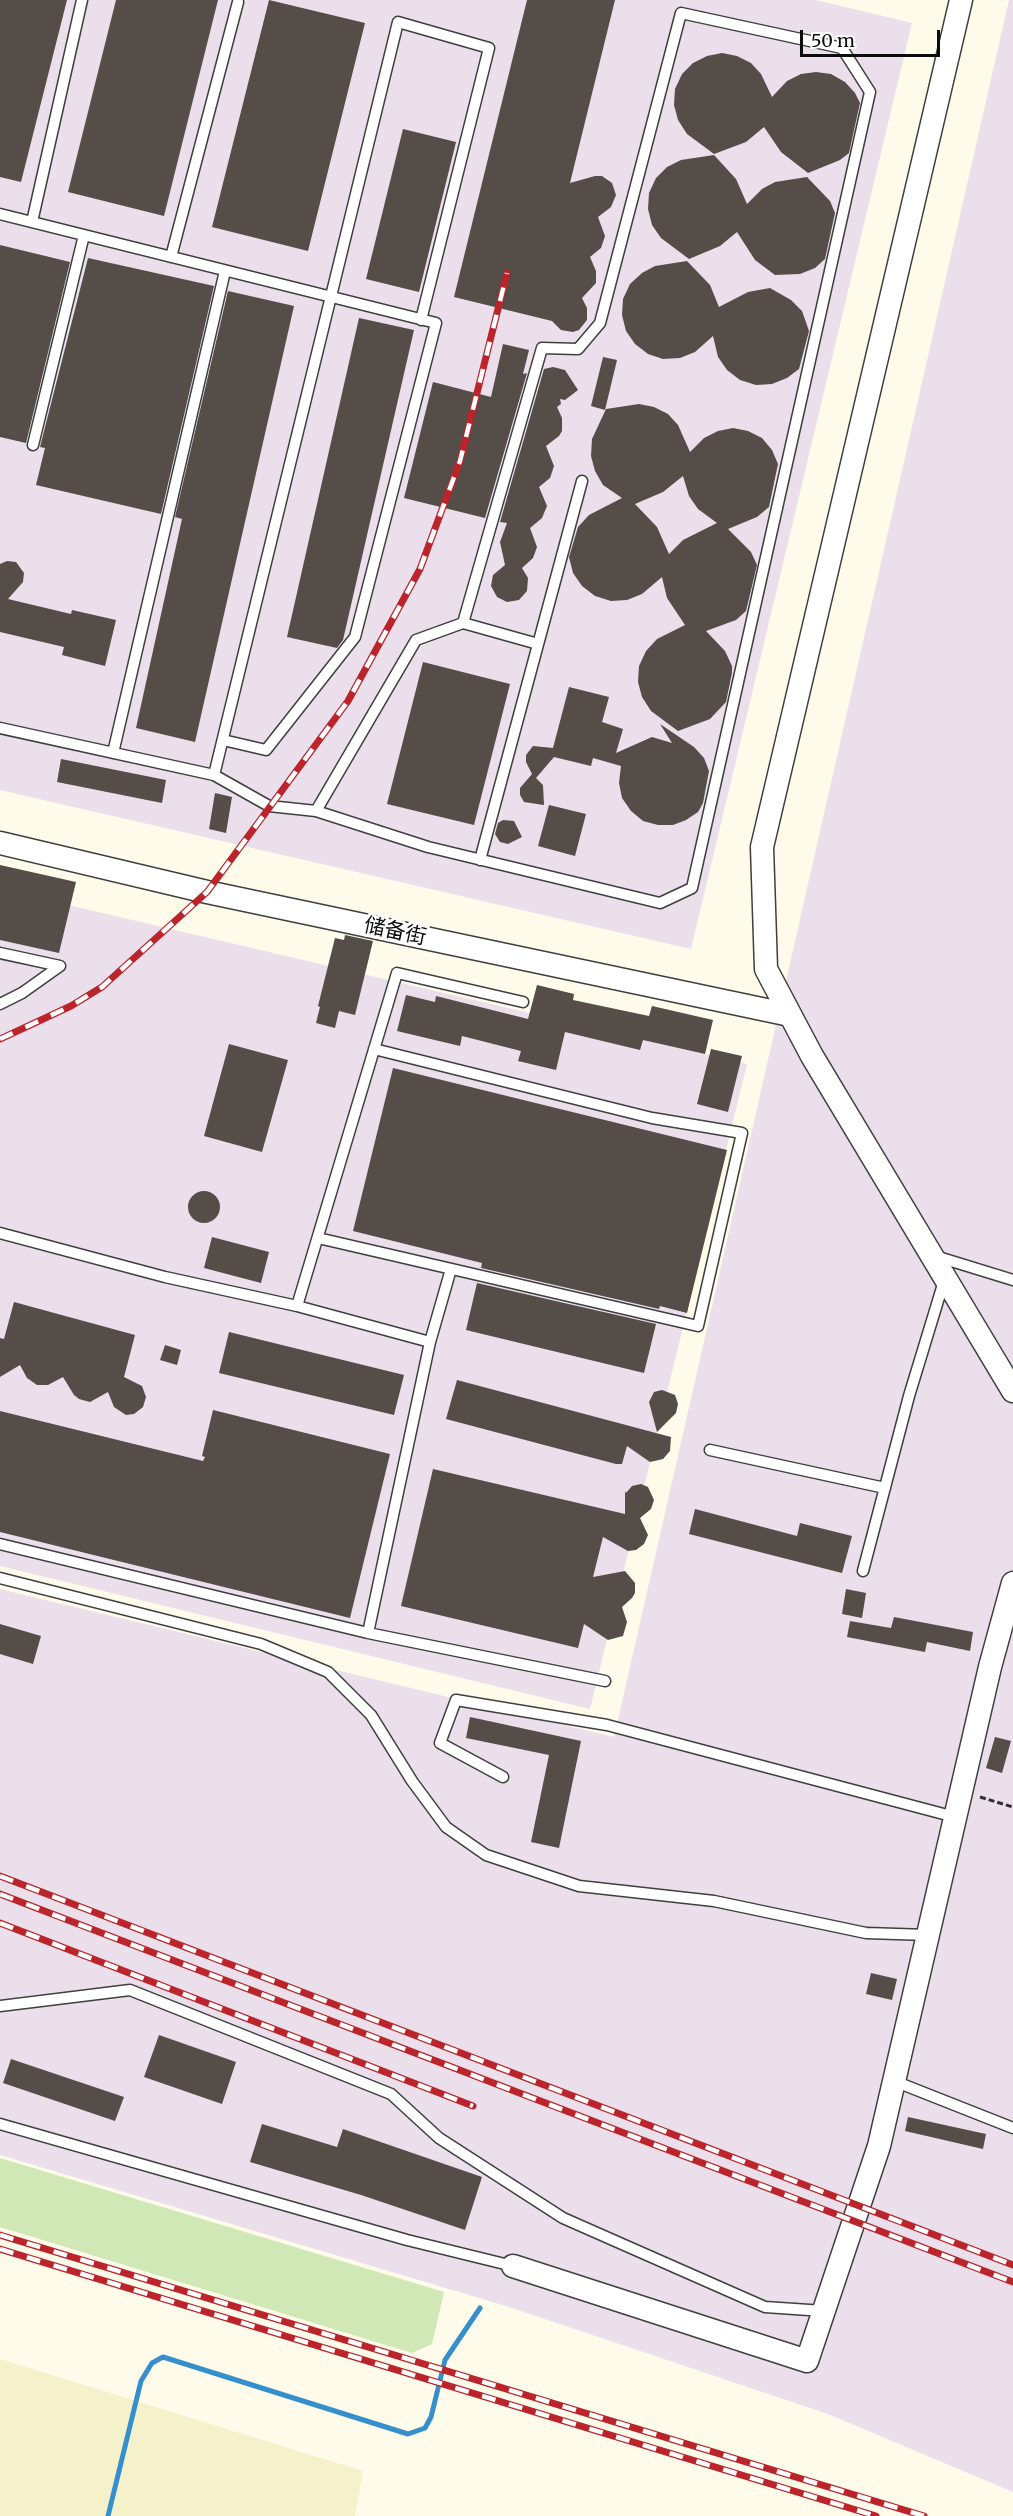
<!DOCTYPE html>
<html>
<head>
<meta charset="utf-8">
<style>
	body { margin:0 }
	#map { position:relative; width:1013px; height:2516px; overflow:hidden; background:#fffbea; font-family:Merriweather,serif }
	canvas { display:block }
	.scale { position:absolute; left:800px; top:30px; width:140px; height:27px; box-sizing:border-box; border:3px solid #0c0c0c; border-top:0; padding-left:8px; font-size:18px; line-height:21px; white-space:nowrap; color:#0c0c0c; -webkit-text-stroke:4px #fff; paint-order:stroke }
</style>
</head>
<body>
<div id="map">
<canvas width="1013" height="2516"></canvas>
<div class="scale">50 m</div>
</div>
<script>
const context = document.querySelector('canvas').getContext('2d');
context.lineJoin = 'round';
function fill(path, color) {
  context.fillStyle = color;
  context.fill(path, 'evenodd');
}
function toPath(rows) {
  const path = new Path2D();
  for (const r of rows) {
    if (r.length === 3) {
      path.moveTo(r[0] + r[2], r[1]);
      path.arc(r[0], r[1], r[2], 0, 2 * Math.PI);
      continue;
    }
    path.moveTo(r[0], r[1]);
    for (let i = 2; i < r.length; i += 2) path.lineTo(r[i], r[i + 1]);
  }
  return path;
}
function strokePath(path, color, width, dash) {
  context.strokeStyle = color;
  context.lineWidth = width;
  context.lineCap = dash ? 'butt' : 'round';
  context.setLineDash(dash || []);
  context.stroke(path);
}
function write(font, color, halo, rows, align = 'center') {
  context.font = font + ' Merriweather,"Noto Sans SC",serif';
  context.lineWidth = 6;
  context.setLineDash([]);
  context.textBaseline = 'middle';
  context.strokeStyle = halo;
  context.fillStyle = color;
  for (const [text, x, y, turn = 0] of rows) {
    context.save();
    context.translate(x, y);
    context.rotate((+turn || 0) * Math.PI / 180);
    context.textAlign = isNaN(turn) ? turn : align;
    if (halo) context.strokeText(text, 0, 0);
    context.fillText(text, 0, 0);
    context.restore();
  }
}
fill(toPath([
	[0,0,816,0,912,23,691,949,0,790],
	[1009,0,1013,0,1013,2492,828,2414,506,2306,0,2155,0,1589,614,1737],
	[0,889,747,1064,590,1709,0,1566]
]), '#eadfeb');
fill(toPath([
	[0,2359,363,2471,355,2516,0,2516]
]), '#f4f1cb');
fill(toPath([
	[0,2158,444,2292,432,2344,412,2353,0,2227]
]), '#cfe8b5');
strokePath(toPath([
	[108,2516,141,2381,152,2363,163,2357,408,2434,425,2428,431,2417,445,2360,480,2308]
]), '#368fcd', 5);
fill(toPath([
	[0,0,67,0,21,182,0,177],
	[116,0,218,0,164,216,68,192],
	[269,0,365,23,308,251,212,227],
	[527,0,615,0,570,183,595,176,602,176,612,183,616,195,611,207,598,217,605,236,601,248,590,257,596,271,596,283,582,298,587,308,587,320,579,330,573,332,561,330,552,321,454,297],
	[722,53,737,56,751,63,761,74,772,97,787,81,801,74,816,72,831,74,845,82,855,93,860,103,849,153,840,160,808,173,781,152,764,127,746,142,714,154,687,134,678,120,674,105,675,89,682,74,693,63,707,56],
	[403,129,456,142,419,292,366,279],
	[714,155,736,179,747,204,762,189,775,182,807,177,830,201,835,213,825,259,815,268,800,274,775,275,755,260,737,232,720,246,689,259,661,238,652,225,648,209,649,193,656,178,667,167,681,160],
	[0,245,70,262,26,443,0,437],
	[88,258,214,286,161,514,36,485,45,448,40,447],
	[687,261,710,285,719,307,748,292,770,288,791,300,802,311,809,331,799,369,787,378,772,384,756,385,740,380,727,370,718,357,713,336,695,352,680,358,663,359,648,354,635,344,626,331,622,315,623,299,630,284,642,273,655,266],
	[228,291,294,306,195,742,136,728,182,519,175,517],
	[359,318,414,330,343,640,337,648,287,637],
	[503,344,529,350,523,374,527,373,485,518,404,498,433,382,491,397],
	[603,357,617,360,605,410,591,406],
	[553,367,565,370,578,390,565,400,560,399,561,404,557,407,562,418,562,431,559,436,546,446,554,466,550,478,539,487,547,506,542,518,530,528,537,547,533,558,522,568,528,578,527,591,519,600,507,602,497,597,491,586,493,575,505,565,500,542,507,523,500,522,544,369],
	[639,404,654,407,668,414,678,425,690,452,704,438,718,431,733,428,748,431,762,438,772,450,778,464,769,507,757,517,728,529,751,552,757,565,746,611,736,620,706,631,725,651,732,666,732,673,726,702,710,719,678,731,651,711,642,697,638,682,639,666,646,651,657,639,685,625,667,598,662,577,642,594,627,600,611,601,595,596,582,586,573,573,569,557,578,527,589,515,622,498,603,485,595,471,591,456,592,439,606,409],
	[683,476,689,496,698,509,717,523,683,540,669,554,657,527,635,504,663,492],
	[7,561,16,562,24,573,23,582,8,599,71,614,72,610,116,620,105,666,62,655,64,647,0,632,0,564],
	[423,662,510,684,474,825,387,804],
	[569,687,609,697,602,722,623,729,616,753,652,737,672,743,660,724,694,747,704,758,709,771,703,803,698,812,686,820,673,825,658,825,643,821,631,811,622,798,619,783,621,766,593,758,591,766,554,757,536,778,543,785,544,805,524,802,520,795,520,788,532,774,526,762,526,755,533,746,553,748],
	[61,759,166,780,162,803,57,782],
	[215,793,232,797,226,833,209,829],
	[549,805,586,814,575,856,538,846],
	[503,820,514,821,522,837,508,844,500,842,495,834,498,823],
	[0,865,76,882,59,953,0,940],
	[345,935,373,941,355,1015,339,1011,335,1028,316,1023,320,1007,318,1006,335,938,344,940],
	[537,985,574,994,573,1000,649,1016,652,1006,713,1020,705,1054,643,1040,640,1050,565,1032,556,1070,518,1061,521,1051,462,1036,460,1046,397,1031,406,995,435,1002,436,996,528,1019],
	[229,1044,288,1060,262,1152,204,1136],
	[711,1049,742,1056,728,1112,697,1104],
	[393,1068,727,1150,687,1313,660,1306,659,1309,481,1268,482,1263,353,1231],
	[204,1207,16],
	[212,1237,269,1252,261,1283,204,1268],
	[477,1283,656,1324,644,1373,466,1330],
	[14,1302,135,1335,124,1377,142,1386,146,1397,143,1407,134,1414,126,1415,114,1407,108,1392,90,1402,79,1399,74,1395,63,1377,48,1385,37,1385,27,1378,20,1365,0,1377,0,1338,4,1339],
	[229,1332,404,1375,394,1415,219,1373],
	[165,1345,181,1350,177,1365,160,1360],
	[457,1380,671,1437,670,1451,663,1459,650,1462,627,1446,622,1464,616,1464,446,1419],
	[662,1390,675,1395,678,1404,676,1413,657,1432,649,1402,654,1392],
	[213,1410,390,1454,350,1618,0,1532,0,1411,203,1461,205,1457,202,1456],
	[433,1469,625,1514,625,1491,626,1493,632,1486,641,1484,648,1487,654,1500,651,1509,640,1518,648,1535,644,1544,636,1550,628,1551,603,1537,593,1577,625,1571,635,1583,635,1593,632,1598,622,1607,627,1622,623,1636,608,1640,584,1624,578,1648,401,1606],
	[695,1509,797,1536,800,1523,852,1536,842,1573,689,1534],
	[846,1589,866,1593,862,1618,842,1614],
	[894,1617,973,1632,970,1651,927,1642,925,1652,847,1637,850,1621,891,1628],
	[0,1624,41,1636,33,1664,0,1654],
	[470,1717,581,1741,559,1848,531,1842,549,1755,466,1738],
	[995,1737,1011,1741,1002,1773,986,1768],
	[871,1973,897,1979,892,2000,866,1994],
	[159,2035,236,2062,222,2104,144,2077],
	[11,2059,124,2097,115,2121,3,2083],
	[908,2117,986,2134,983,2149,905,2131],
	[262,2124,337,2147,343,2129,482,2177,465,2230,361,2195,250,2162]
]), '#544d48');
const service = toPath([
	[0,214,436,323,355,637,266,750,223,740],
	[32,222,82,0],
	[171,257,238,2],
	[33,445,84,235],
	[0,728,214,775,269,806,316,811,428,847,660,903,692,888,870,92,842,48,681,13,600,323,578,349,542,348,463,623],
	[113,753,225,271],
	[214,775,398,22,489,48,421,320],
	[316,811,416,640,463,623,538,644],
	[480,860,582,481],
	[0,953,60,966,22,993,0,1004],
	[0,1233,165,1277,297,1306,397,973,523,1002],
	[318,1238,698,1326,742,1133,652,1118,374,1049],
	[935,1256,1013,1280],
	[297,1306,430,1342,368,1633],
	[430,1342,451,1269],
	[710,1450,885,1488],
	[0,1544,368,1633,605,1681],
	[863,1571,909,1396,944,1281],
	[0,1578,261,1644,328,1672,371,1715,412,1781,446,1827,486,1855,579,1886,714,1901,866,1933,928,1935],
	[503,1777,440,1743,456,1700,607,1725,955,1817],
	[0,2006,130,1990,391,2094,439,2138,563,2218,765,2307,824,2311],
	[894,2081,1013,2128],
	[0,2124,407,2240,513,2266]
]);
const minor = toPath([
	[961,0,762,847,766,969,812,1056,1013,1391],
	[0,843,207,892,790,1015],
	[513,2266,807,2361,879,2146,990,1667,1013,1583]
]);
strokePath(service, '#3f3f3f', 13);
strokePath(minor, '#3f3f3f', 25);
strokePath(toPath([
	[980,1797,1013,1807]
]), '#2e2e2e', 3, [6, 3]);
strokePath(service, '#fff', 10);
strokePath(minor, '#fff', 22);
const rail = toPath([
	[0,1039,71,1006,102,987,207,892,348,701,420,569,460,461,507,273],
	[0,1876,1013,2265],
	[0,1894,1013,2282],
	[0,1923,473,2106],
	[0,2235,924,2516],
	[0,2249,876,2516]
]);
strokePath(rail, '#bb242a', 7);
strokePath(rail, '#fff', 4.5, [14]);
write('21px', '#0c0c0c', '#fff', [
	["储备街",395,932,12]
]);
</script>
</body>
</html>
